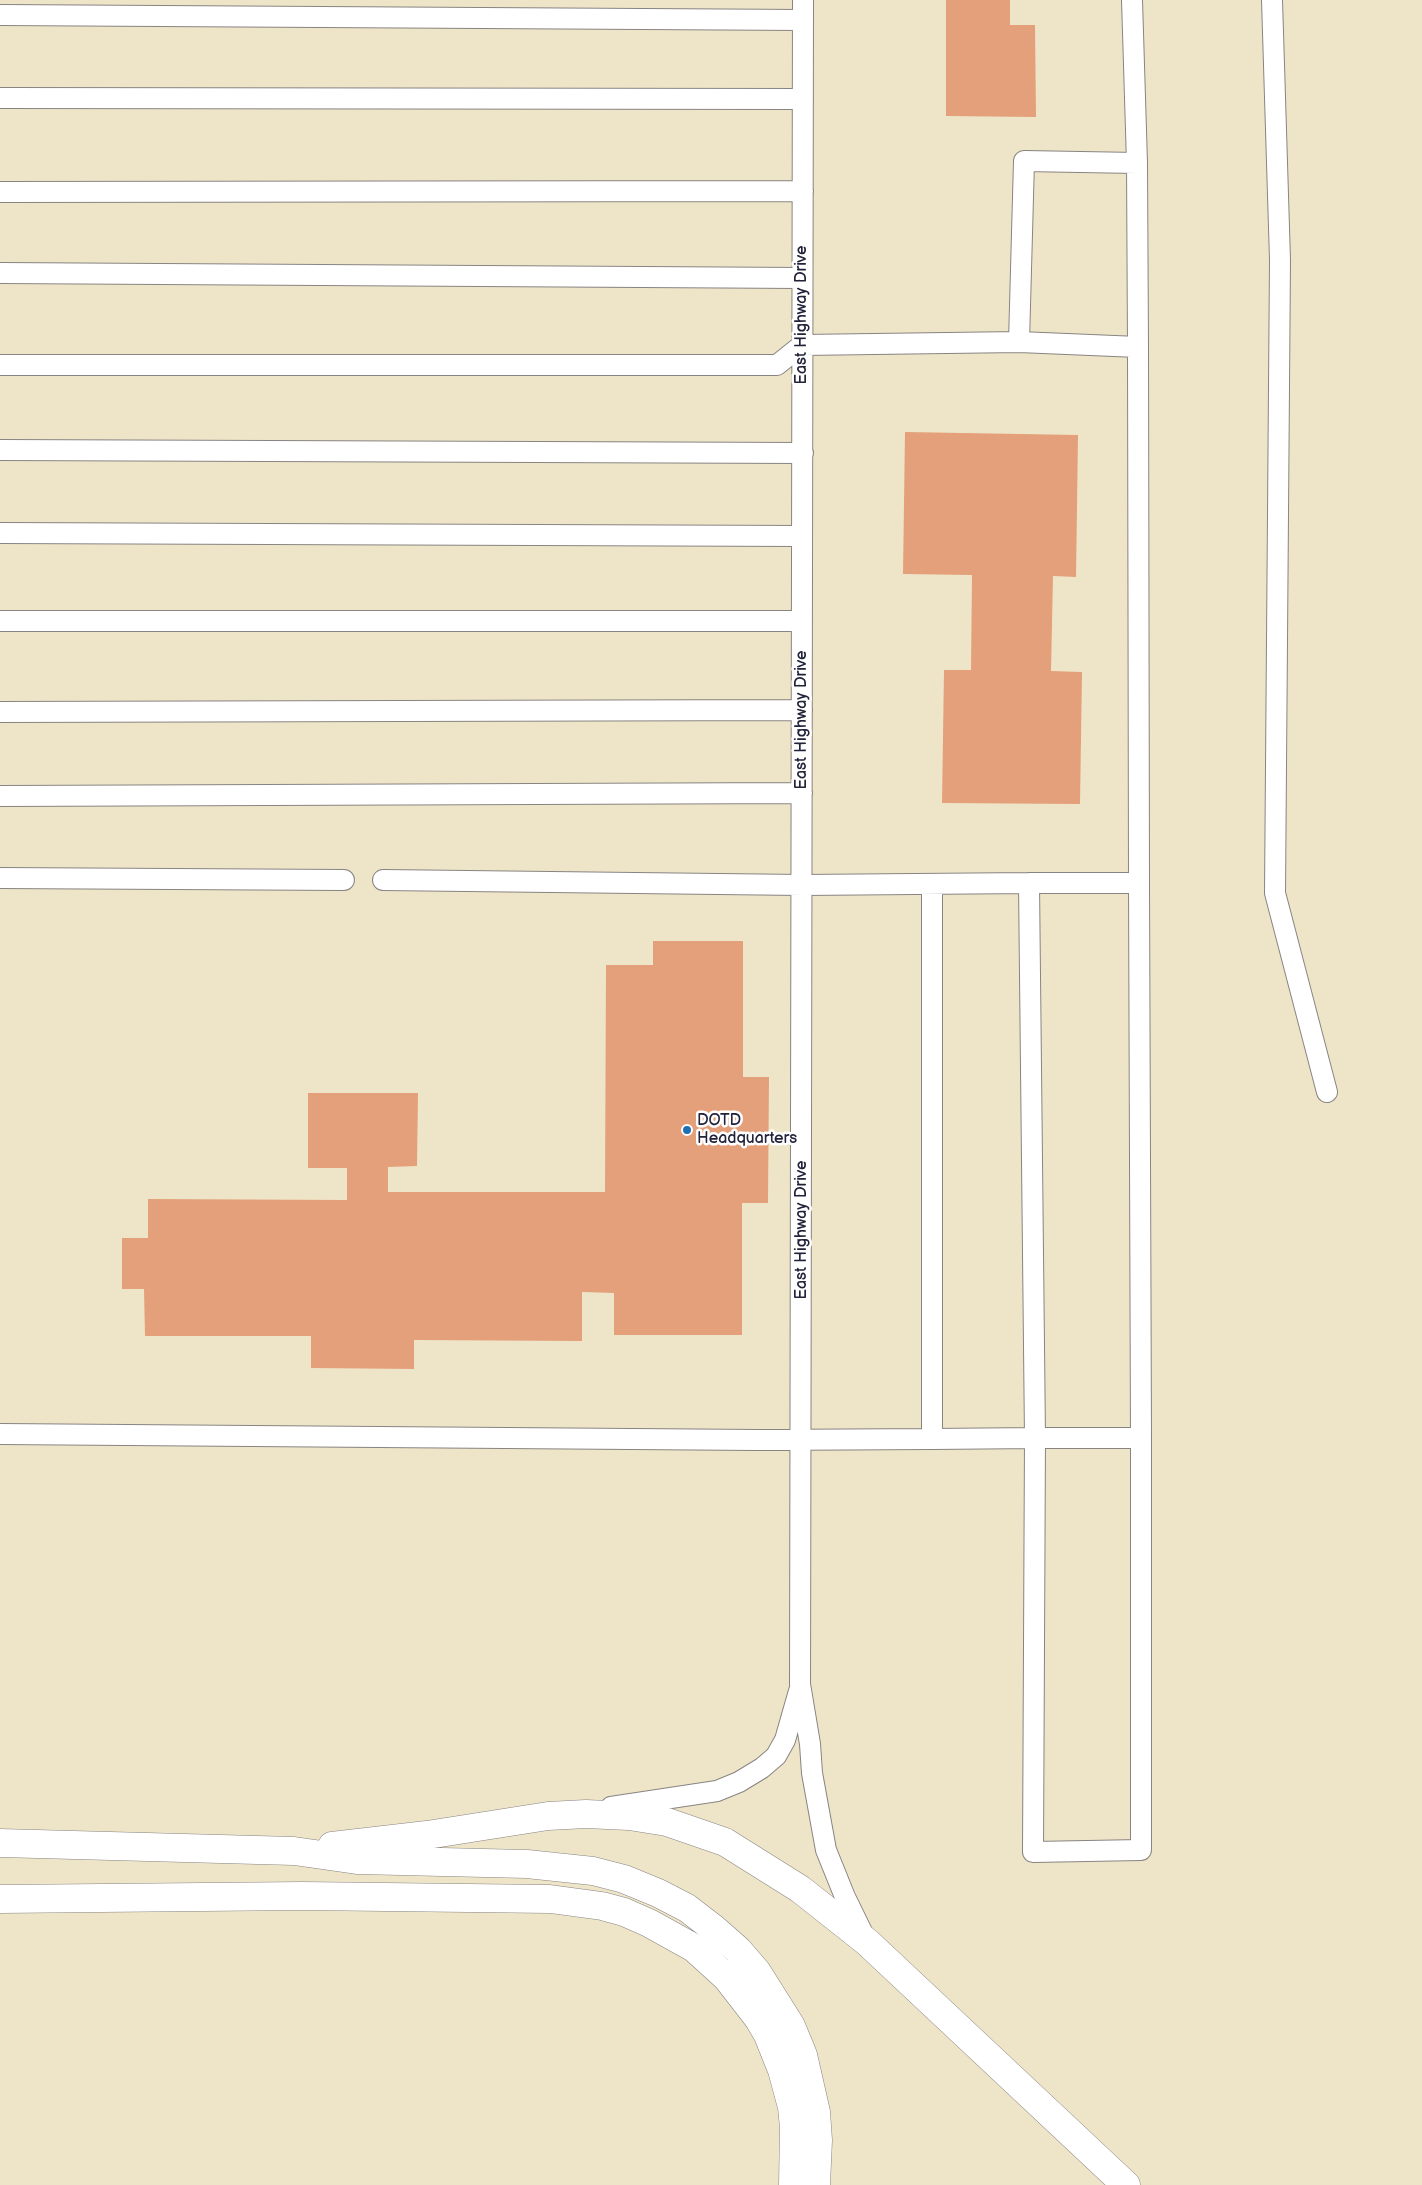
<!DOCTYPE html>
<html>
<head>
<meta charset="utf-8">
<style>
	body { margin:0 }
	canvas { display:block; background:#eee5c8 }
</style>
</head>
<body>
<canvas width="1422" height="2185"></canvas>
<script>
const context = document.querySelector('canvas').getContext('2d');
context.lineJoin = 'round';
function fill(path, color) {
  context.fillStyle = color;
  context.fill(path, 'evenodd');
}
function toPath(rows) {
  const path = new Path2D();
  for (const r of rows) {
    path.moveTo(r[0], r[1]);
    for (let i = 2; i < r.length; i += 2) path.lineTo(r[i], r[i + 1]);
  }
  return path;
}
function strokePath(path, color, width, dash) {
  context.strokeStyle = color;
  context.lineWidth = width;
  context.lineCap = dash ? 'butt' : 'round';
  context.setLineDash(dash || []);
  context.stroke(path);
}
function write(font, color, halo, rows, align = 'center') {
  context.font = font + ' "Balsamiq Sans",sans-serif';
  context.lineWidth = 5;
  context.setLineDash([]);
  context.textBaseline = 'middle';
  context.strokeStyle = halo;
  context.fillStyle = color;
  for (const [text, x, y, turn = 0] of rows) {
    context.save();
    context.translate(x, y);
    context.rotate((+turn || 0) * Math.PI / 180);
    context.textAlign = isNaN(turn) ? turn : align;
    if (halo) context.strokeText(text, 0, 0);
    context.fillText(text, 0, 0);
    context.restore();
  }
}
fill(toPath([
	[946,0,1010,0,1010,25,1035,25,1036,117,946,116],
	[905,432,1078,435,1076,577,1053,576,1051,671,1082,672,1080,804,942,803,944,670,971,670,972,575,903,574],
	[653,941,743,941,743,1077,769,1077,768,1203,742,1203,742,1335,614,1335,614,1293,582,1292,582,1341,414,1340,414,1369,311,1368,311,1336,145,1336,144,1289,122,1289,122,1238,148,1238,148,1199,347,1200,347,1168,308,1168,308,1093,418,1093,417,1166,388,1167,388,1192,605,1192,606,965,653,965]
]), '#e4a07a');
const lane = toPath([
	[803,0,800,1684,810,1744,812,1773,826,1850,845,1897,865,1938],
	[1132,0,1137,163],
	[1272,0,1280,260,1275,893,1327,1092],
	[0,15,803,20],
	[0,98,803,99],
	[0,192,803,191],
	[0,273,802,278],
	[1138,347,1019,342,1024,161,1137,163,1138,347,1139,883],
	[0,365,777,365,802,345,1019,342],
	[0,450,803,453],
	[0,533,802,536],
	[0,621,802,621],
	[0,712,802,710],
	[0,796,802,793],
	[0,878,344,880],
	[383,880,802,885,1029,883],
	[932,884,932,1439],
	[0,1434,758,1440,932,1439,1035,1438,1141,1438,1141,1850,1033,1852,1035,1438,1029,883,1139,883,1141,1438],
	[611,1807,717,1791,739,1782,762,1768,776,1756,785,1740,799,1691]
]);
const highway = toPath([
	[0,1843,294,1851,357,1860,527,1864,593,1871,624,1879,658,1893,687,1908,713,1928,738,1950,757,1972,791,2026,803,2055,816,2112,818,2140,816,2185],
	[332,1846,427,1835,548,1816,586,1814,629,1816,667,1822,725,1842,800,1889,867,1942,1126,2185],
	[0,1899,303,1896,550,1899,602,1906,624,1912,649,1923,694,1948,727,1978,758,2018,768,2035,782,2070,792,2107,794,2127,793,2185]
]);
strokePath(lane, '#888482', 22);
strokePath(highway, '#888482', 29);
strokePath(lane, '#fff', 20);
strokePath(highway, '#fff', 28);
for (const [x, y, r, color] of [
	[687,1130,5,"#1f6fb2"]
]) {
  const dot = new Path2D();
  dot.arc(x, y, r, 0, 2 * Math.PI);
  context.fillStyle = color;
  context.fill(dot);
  strokePath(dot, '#fff', 2);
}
write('16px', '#22223b', '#fff', [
	["East Highway Drive",802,315,-90],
	["East Highway Drive",802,720,-90],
	["East Highway Drive",802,1230,-90]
]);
write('16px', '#22223b', '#fff', [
	["DOTD",697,1121],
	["Headquarters",697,1139]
], 'left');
</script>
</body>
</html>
